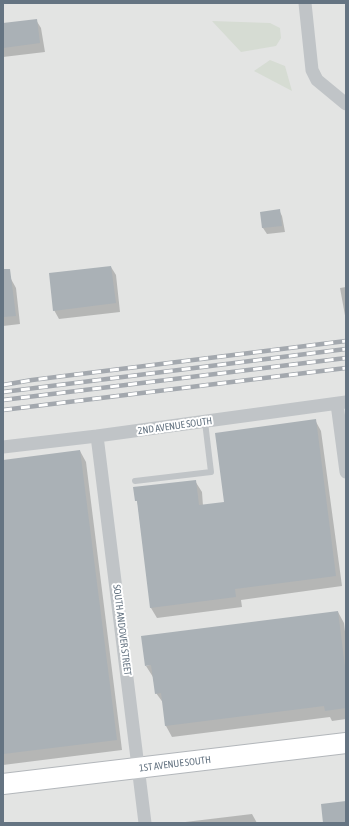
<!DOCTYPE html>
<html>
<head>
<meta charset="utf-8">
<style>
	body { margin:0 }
	#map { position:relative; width:349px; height:826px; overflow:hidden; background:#f5f5f2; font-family:"Asap Condensed",sans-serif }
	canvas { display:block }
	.frame { position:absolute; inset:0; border:4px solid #657482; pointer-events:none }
</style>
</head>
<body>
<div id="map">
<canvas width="349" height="826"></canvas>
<div class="frame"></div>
</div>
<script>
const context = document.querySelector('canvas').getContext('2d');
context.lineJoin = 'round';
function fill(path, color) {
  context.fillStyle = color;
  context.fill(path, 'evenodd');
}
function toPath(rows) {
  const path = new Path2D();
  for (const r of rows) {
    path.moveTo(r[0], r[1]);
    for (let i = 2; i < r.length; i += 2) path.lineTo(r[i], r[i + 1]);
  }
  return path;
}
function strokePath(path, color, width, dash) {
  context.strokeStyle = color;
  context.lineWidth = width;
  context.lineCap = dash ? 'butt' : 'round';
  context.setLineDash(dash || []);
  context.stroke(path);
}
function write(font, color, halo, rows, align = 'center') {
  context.font = font + ' "Asap Condensed",sans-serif';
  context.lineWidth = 4;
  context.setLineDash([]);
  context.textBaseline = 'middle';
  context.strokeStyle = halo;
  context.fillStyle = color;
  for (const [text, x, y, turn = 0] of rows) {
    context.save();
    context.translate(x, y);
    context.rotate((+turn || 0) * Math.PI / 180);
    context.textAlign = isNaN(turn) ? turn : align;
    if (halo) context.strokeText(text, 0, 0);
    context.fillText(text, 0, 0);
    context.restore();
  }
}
fill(toPath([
	[3,3,346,3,346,823,3,823]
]), '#e3e4e3');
fill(toPath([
	[212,21,270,23,280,28,281,38,276,46,241,52],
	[270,60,285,66,292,91,254,71]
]), '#d6dcd3');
fill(toPath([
	[36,20,41,28,45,52,3,57,3,24],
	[279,210,282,216,285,232,267,234,263,228,261,213],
	[111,267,116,275,120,312,59,319,54,310],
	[11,279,16,288,20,324,3,326,3,280],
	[346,287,346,321,340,288],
	[315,420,321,431,342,586,241,600,242,607,157,618,151,608,138,505,134,488,195,481,202,492,203,506,225,503],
	[80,451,86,462,122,750,3,765,3,461],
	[338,612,344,623,346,640,346,719,332,721,330,717,172,737,166,726,164,704,156,693,153,677,146,666],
	[252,814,257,823,177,823]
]), '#0003');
fill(toPath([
	[37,19,40,43,3,48,3,23],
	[280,209,282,226,262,228,260,212],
	[111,266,116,303,53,311,49,273],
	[3,269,10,269,16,316,3,317],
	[316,419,336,576,235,589,236,597,150,608,137,501,135,501,133,487,196,480,199,505,224,502,215,433],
	[80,450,117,740,3,754,3,460],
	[338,611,346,675,346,708,325,711,324,706,165,726,161,693,155,694,151,665,145,666,141,636],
	[346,801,346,823,323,823,321,804]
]), '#aab1b6');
const primary = toPath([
	[3,784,346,743]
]);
strokePath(primary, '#b3b7bb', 22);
strokePath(toPath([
	[135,481,211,472,205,422]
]), '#c0c4c7', 6);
strokePath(toPath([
	[305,3,312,70,317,80,346,104],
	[337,404,346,472],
	[97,436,145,823],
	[3,447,97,436,346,402]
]), '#c0c4c7', 13);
strokePath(primary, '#fff', 20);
const rail = toPath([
	[3,385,32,380,346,341],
	[3,392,346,349],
	[3,400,346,358],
	[3,410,346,368]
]);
strokePath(rail, '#a3a8ae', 4.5);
strokePath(rail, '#fff', 3, [9]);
write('10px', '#657482', '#fff', [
	["2ND AVENUE SOUTH",175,426,-8],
	["SOUTH ANDOVER STREET",122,630,83],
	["1ST AVENUE SOUTH",175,764,-7]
]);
</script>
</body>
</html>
